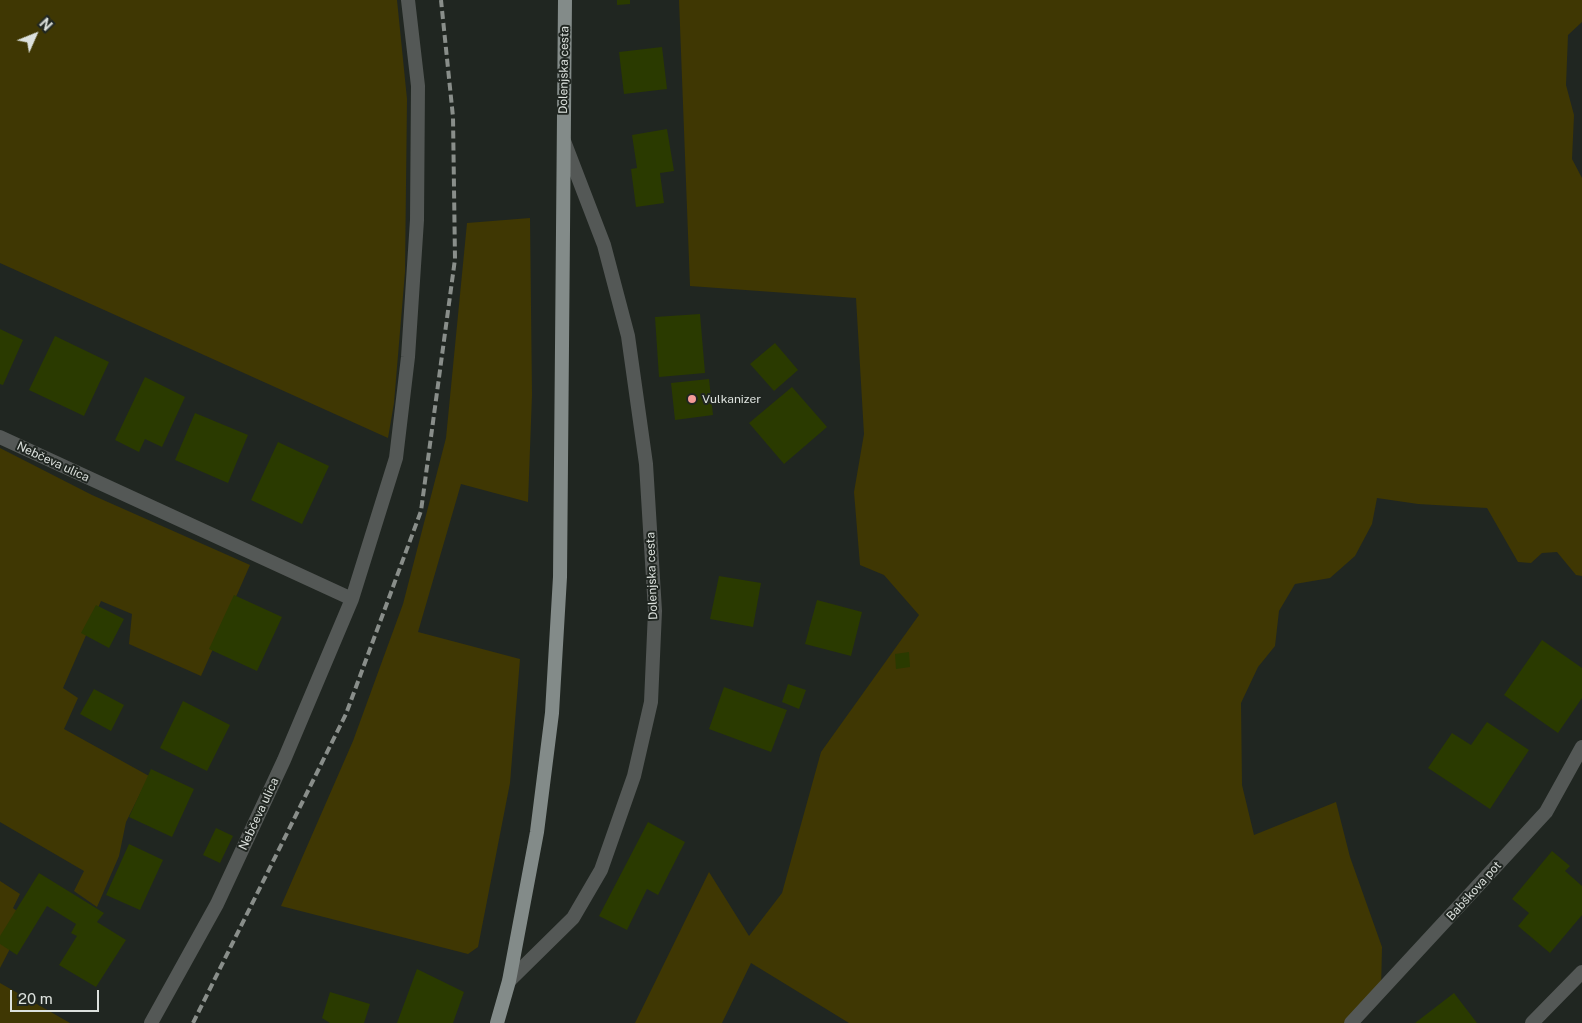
<!DOCTYPE html>
<html>
<head>
<meta charset="utf-8">
<style>
	body { margin:0 }
	#map { position:relative; width:1582px; height:1023px; overflow:hidden; background:#202621; font-family:"Public Sans",sans-serif }
	canvas { display:block }
	.north { position:absolute; left:10px; top:10px; width:50px; height:50px; -webkit-text-stroke:4px #202621; paint-order:stroke; rotate:46deg; font-size:14px; font-weight:700; line-height:20px; text-align:center; color:#dce1dd }
	.north::after { content:''; display:block; margin:auto; width:18px; height:22px; background:#dce1dd; clip-path:polygon(50% 0,100% 100%,50% 72%,0 100%) }
	.scale { position:absolute; left:10px; top:990px; width:89px; height:22px; box-sizing:border-box; border:2px solid #dce1dd; border-top:0; padding-left:6px; font-size:15px; line-height:18px; white-space:nowrap; color:#dce1dd; -webkit-text-stroke:4px #202621; paint-order:stroke }
</style>
</head>
<body>
<div id="map">
<canvas width="1582" height="1023"></canvas>
<div class="north">N</div>
<div class="scale">20 m</div>
</div>
<script>
const context = document.querySelector('canvas').getContext('2d');
context.lineJoin = 'round';
function fill(path, color) {
  context.fillStyle = color;
  context.fill(path, 'evenodd');
}
function toPath(rows) {
  const path = new Path2D();
  for (const r of rows) {
    path.moveTo(r[0], r[1]);
    for (let i = 2; i < r.length; i += 2) path.lineTo(r[i], r[i + 1]);
  }
  return path;
}
function strokePath(path, color, width, dash) {
  context.strokeStyle = color;
  context.lineWidth = width;
  context.lineCap = dash ? 'butt' : 'round';
  context.setLineDash(dash || []);
  context.stroke(path);
}
function write(font, color, halo, rows, align = 'center') {
  context.font = font + ' "Public Sans",sans-serif';
  context.lineWidth = 4;
  context.setLineDash([]);
  context.textBaseline = 'middle';
  context.strokeStyle = halo;
  context.fillStyle = color;
  for (const [text, x, y, turn = 0] of rows) {
    context.save();
    context.translate(x, y);
    context.rotate((+turn || 0) * Math.PI / 180);
    context.textAlign = isNaN(turn) ? turn : align;
    if (halo) context.strokeText(text, 0, 0);
    context.fillText(text, 0, 0);
    context.restore();
  }
}
fill(toPath([
	[0,0,397,0,407,99,405,272,394,403,388,438,0,263],
	[679,0,1582,0,1582,22,1568,35,1566,85,1574,115,1572,159,1582,178,1582,576,1576,575,1557,552,1542,553,1531,563,1518,562,1487,508,1418,504,1377,498,1372,524,1355,556,1330,578,1295,584,1279,611,1275,646,1258,667,1241,703,1242,785,1254,835,1336,802,1350,857,1382,947,1381,991,1352,1023,849,1023,751,963,722,1023,635,1023,709,872,749,936,782,893,821,752,919,615,884,575,860,565,854,492,864,434,856,298,690,286],
	[530,218,532,395,528,502,461,484,418,632,520,659,510,783,478,947,468,954,281,906,353,741,403,604,446,438,467,223],
	[0,448,92,495,250,565,201,676,129,644,132,614,101,601,63,688,78,698,64,729,149,776,126,822,119,856,97,907,74,891,84,871,0,822],
	[0,881,20,894,13,908,26,918,0,968],
	[0,983,70,1023,0,1023]
]), '#3f3703');
fill(toPath([
	[617,0,630,0,630,4,617,5],
	[662,47,667,89,624,94,619,52],
	[667,129,674,171,660,173,664,203,636,207,631,169,637,168,632,135],
	[700,314,705,373,659,377,655,317],
	[0,329,23,340,3,385,0,384],
	[55,336,109,362,84,416,29,390],
	[775,343,798,370,774,391,750,364],
	[145,377,185,397,162,447,145,439,139,452,115,440],
	[709,379,713,415,675,420,671,383],
	[792,387,827,427,784,464,749,423],
	[195,413,248,435,228,483,175,460],
	[278,442,329,466,302,524,251,500],
	[719,576,761,583,753,627,710,619],
	[234,595,282,617,257,671,209,649],
	[817,600,862,612,851,656,805,644],
	[96,605,124,619,109,648,81,633],
	[1542,640,1582,668,1582,698,1558,733,1504,695],
	[909,652,910,667,896,669,895,654],
	[788,684,806,690,799,709,782,702],
	[724,687,787,710,771,752,709,729],
	[94,689,124,705,111,731,80,714],
	[183,701,230,725,207,771,160,748],
	[1487,722,1529,750,1490,809,1428,768,1452,733,1471,745],
	[151,769,194,789,172,837,129,817],
	[648,822,685,842,658,895,647,889,627,930,599,916],
	[216,828,233,836,220,863,203,855],
	[129,844,163,860,140,910,106,895],
	[1552,851,1570,866,1565,871,1582,886,1582,915,1550,953,1518,926,1529,913,1512,899],
	[39,873,104,913,97,922,126,940,96,987,59,965,77,936,71,933,76,924,47,906,17,955,0,944,0,936],
	[417,969,464,992,453,1023,397,1023],
	[330,992,370,1004,364,1023,330,1023,322,1018],
	[1454,993,1477,1023,1415,1023]
]), '#2a3a00');
strokePath(toPath([
	[0,437,352,599],
	[509,981,573,918,601,870,634,776,651,702,655,611,646,464,628,336,604,245,564,141],
	[151,1023,217,904,284,760,352,599,396,458,408,357,417,220,418,86,408,0],
	[1351,1023,1546,812,1582,747],
	[1532,1023,1582,972]
]), '#545856', 14);
strokePath(toPath([
	[497,1023,509,981,537,832,552,713,560,577,565,0]
]), '#838b89', 14);
strokePath(toPath([
	[193,1023,346,714,421,511,455,259,453,117,441,0]
]), '#898e8a', 4, [8, 4]);
for (const [x, y, r, color] of [
	[692,399,5,"#f59b98"]
]) {
  const dot = new Path2D();
  dot.arc(x, y, r, 0, 2 * Math.PI);
  context.fillStyle = color;
  context.fill(dot);
  strokePath(dot, '#202621', 2);
}
write('12px', '#dce1dd', '#202621', [
	["Dolenjska cesta",564,70,-89],
	["Nebčeva ulica",53,462,25],
	["Dolenjska cesta",652,576,-92],
	["Nebčeva ulica",259,814,-65],
	["Babškova pot",1474,891,-48]
]);
write('12px', '#dce1dd', '#202621', [
	["Vulkanizer",702,399]
], 'left');
</script>
</body>
</html>
